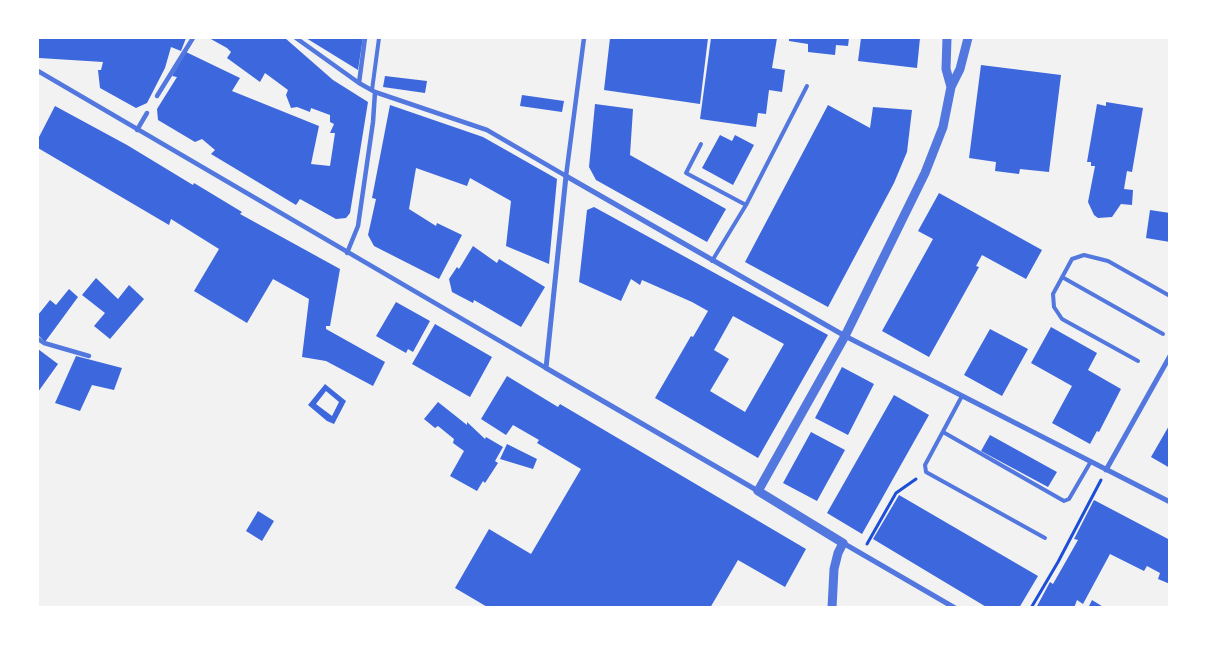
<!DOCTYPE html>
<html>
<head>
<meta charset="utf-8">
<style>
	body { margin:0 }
	#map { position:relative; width:1207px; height:645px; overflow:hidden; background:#f2f2f2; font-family:Rubik,sans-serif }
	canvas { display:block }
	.frame { position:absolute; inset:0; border:39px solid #fff; pointer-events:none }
</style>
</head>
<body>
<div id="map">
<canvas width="1207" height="645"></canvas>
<div class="frame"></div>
</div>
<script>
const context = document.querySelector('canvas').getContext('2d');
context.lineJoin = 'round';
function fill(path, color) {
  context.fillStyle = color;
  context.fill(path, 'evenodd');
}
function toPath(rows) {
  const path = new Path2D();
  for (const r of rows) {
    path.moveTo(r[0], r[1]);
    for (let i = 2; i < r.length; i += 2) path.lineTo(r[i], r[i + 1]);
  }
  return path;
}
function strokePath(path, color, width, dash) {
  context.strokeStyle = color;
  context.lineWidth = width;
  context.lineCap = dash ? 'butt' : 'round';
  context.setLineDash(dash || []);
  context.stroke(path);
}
fill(toPath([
	[39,38,186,38,181,51,171,47,165,68,147,103,136,108,100,88,98,70,101,70,103,62,39,58],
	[209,38,285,38,333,80,368,102,350,213,346,218,336,219,300,199,296,205,211,154,215,150,202,139,195,142,158,120,157,109,177,77,172,76,186,52,240,78,232,91,319,126,311,164,330,166,335,133,330,133,334,124,330,122,330,115,311,108,310,112,297,107,291,108,286,95,288,90,265,73,260,82,227,58,231,52,227,48],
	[306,38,363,38,358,70],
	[610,38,708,38,700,104,604,90],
	[711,38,777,38,772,68,785,70,782,92,769,90,766,114,758,113,756,127,700,119],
	[789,38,849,38,848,46,836,45,835,55,808,52,808,44,789,41],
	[861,38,920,38,917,68,858,61],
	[981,65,1061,75,1049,172,1020,169,1019,174,995,171,996,162,969,158],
	[385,76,427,81,425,93,383,87],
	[522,95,564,101,562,112,520,106],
	[1106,102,1143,108,1132,172,1127,171,1124,189,1133,190,1132,205,1121,204,1112,217,1098,218,1094,215,1088,202,1095,166,1091,166,1091,162,1087,162,1097,104,1106,106],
	[595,104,633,109,630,155,726,209,707,242,596,180,589,167],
	[390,105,483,137,557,179,549,264,506,246,511,201,470,178,467,186,416,168,409,209,436,226,437,223,462,235,439,279,374,246,368,235,376,199,372,198],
	[828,105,870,128,873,107,912,110,907,152,894,183,828,307,745,262],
	[55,106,127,145,193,185,194,183,242,212,240,214,340,269,330,326,326,326,326,329,385,362,373,386,326,361,302,357,309,299,273,279,247,323,194,291,219,249,171,219,169,225,38,148,38,139],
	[720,135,732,141,735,135,754,145,733,185,702,168],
	[939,193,1042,250,1026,279,982,255,976,266,979,267,929,357,882,331,933,239,918,231],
	[594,207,828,335,758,458,655,398,691,336,693,337,708,311,692,302,642,280,640,285,631,279,621,301,579,282,587,210],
	[733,316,784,344,745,412,710,391,729,359,714,350],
	[1150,210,1170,213,1170,242,1146,238],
	[473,246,497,263,499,259,545,287,521,327,474,300,473,303,452,292,449,279,457,267,459,269],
	[96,278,118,299,129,285,144,299,110,339,94,326,105,313,82,295],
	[69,289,78,297,45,342,38,335,38,315,50,300,56,305],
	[396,302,430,321,413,352,408,349,406,353,376,336],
	[435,324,492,357,470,397,412,364],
	[1051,327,1097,353,1088,370,1121,389,1099,432,1097,431,1090,444,1052,423,1072,386,1031,363],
	[990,329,1028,349,1002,396,964,375],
	[38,349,58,364,38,392],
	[76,356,122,368,114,390,92,385,80,411,55,403],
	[842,367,874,384,848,435,815,418],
	[507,376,558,407,560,404,806,549,785,587,738,560,710,608,489,608,455,588,489,529,531,554,581,469,537,443,539,440,513,425,506,435,481,419],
	[325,384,346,401,334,424,327,421,308,405],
	[326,391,339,402,332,416,316,404],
	[894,395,929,415,862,534,827,513],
	[438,402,467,425,467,422,485,439,486,437,503,447,495,461,498,463,485,483,483,481,477,491,450,476,464,451,453,443,454,439,438,426,435,428,424,419],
	[1170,424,1170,468,1151,457],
	[811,432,845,450,817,501,783,483],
	[990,435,1057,472,1048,487,981,451],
	[507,444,537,459,533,469,500,459],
	[899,495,1038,576,1019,608,988,608,873,539],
	[1094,500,1170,540,1170,584,1158,579,1160,573,1147,566,1144,571,1110,554,1083,604,1077,600,1074,608,1036,608,1050,582,1053,584,1078,540,1074,539],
	[258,511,274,521,262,541,246,531],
	[1092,600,1105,608,1088,608]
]), '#3d67dc');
strokePath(toPath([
	[867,544,896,493,916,479],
	[1031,608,1058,562,1101,480]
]), '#1d4ed8', 3);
strokePath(toPath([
	[372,90,379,38],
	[701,144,686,173,746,205],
	[712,261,746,205,807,86],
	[1062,277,1163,334],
	[1138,361,1062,319,1054,307,1053,294,1072,259,1084,255,1108,261,1170,296],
	[962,396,925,465,926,472,1045,538],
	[943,432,1064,501,1069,499,1090,463]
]), '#5277de', 4);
strokePath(toPath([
	[296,38,359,83,375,92,487,130,566,176,584,38],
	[38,71,546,368],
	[359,83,365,38],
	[157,96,193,38],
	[137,130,147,113],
	[347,253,358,226,373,122,375,92],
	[38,339,44,343,89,356]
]), '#5277de', 4.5);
strokePath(toPath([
	[1106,470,1170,356],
	[758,491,546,368,566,176,845,336,1170,502],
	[843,543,955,608]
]), '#5277de', 5);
strokePath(toPath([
	[947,38,946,69,951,87],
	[832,608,834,569,838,553,843,543,758,491,845,336,925,173,943,127,951,87,960,69,968,38]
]), '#5277de', 9);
</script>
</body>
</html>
